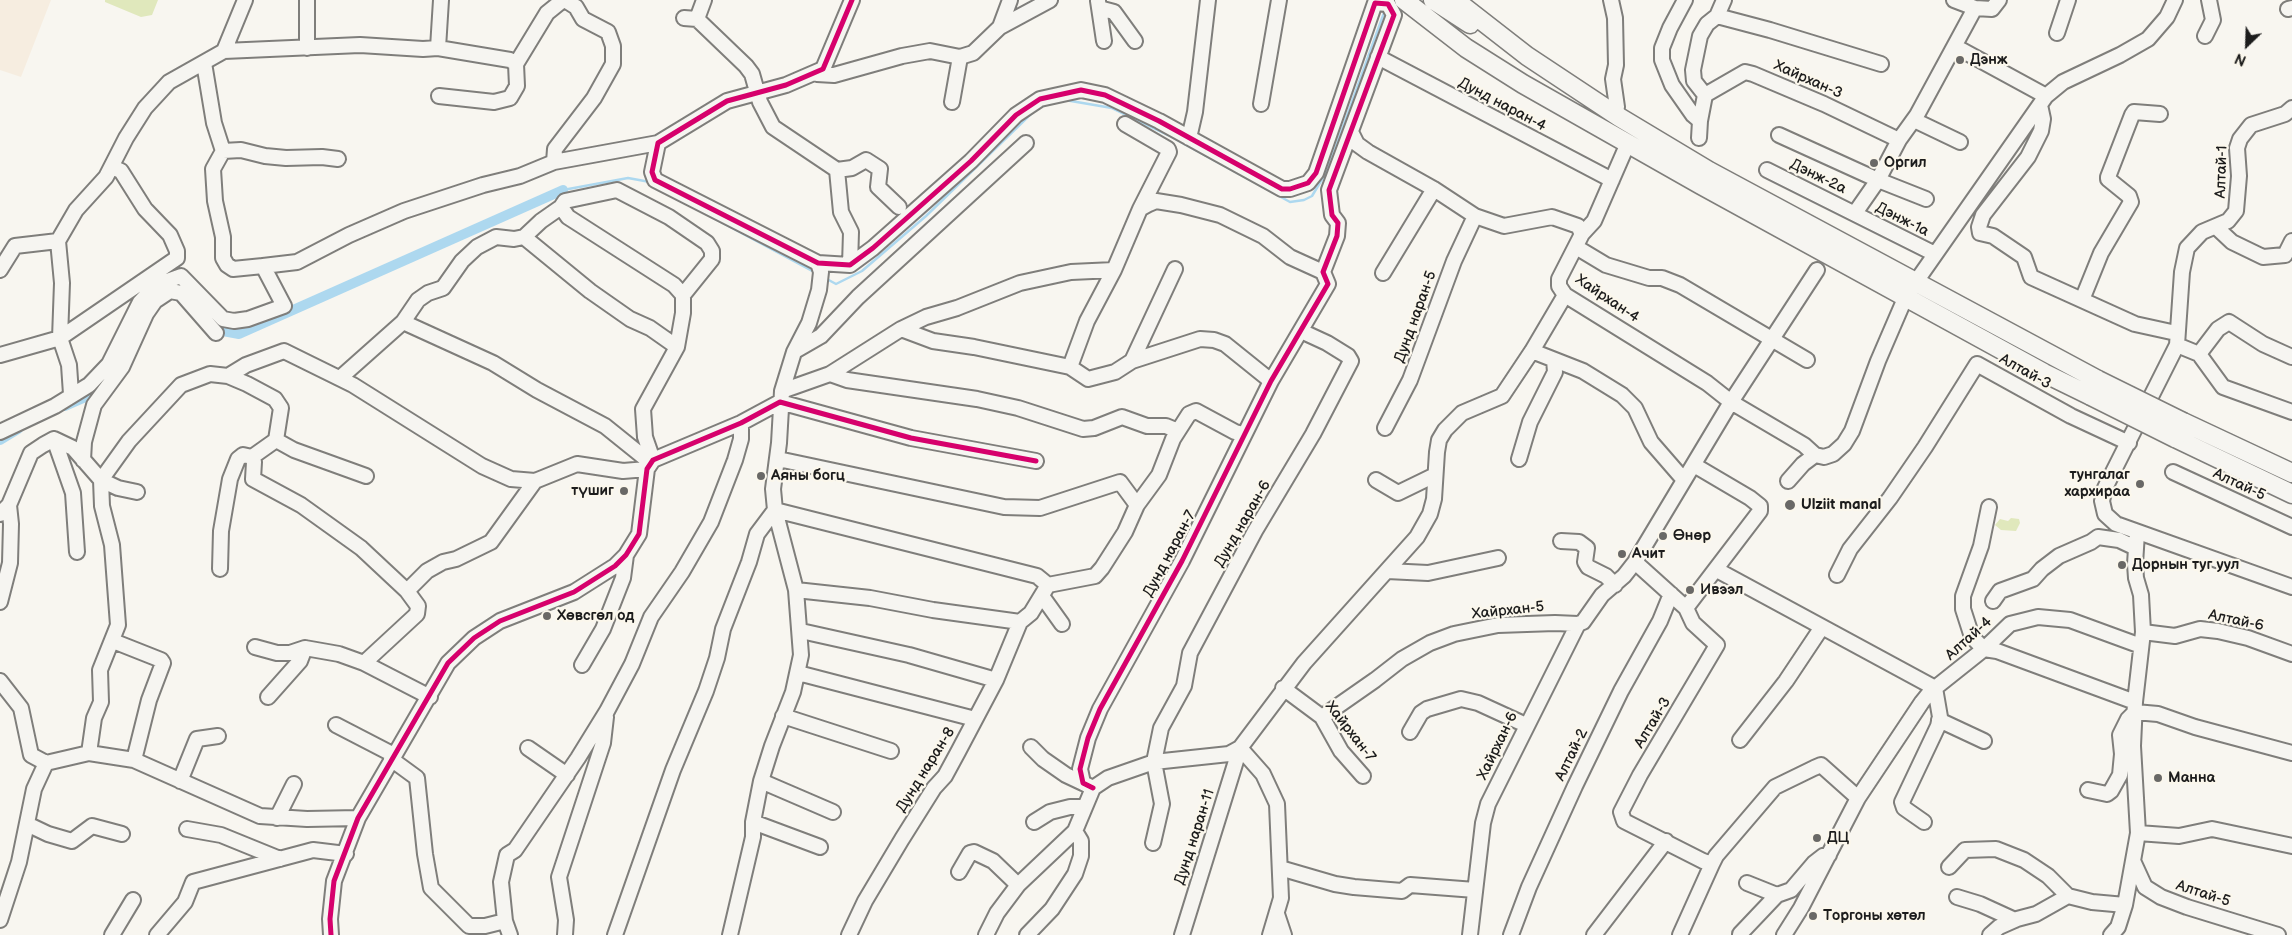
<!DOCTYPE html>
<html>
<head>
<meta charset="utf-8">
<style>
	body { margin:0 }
	#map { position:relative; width:2292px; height:935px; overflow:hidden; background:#f8f6f0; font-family:"Balsamiq Sans",sans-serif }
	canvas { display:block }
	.north { position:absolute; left:2222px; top:20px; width:50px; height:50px; -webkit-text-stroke:4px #fbf7ec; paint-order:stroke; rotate:204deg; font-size:14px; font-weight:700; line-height:20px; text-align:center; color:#1c1c1c }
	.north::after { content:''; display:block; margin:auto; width:18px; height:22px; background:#1c1c1c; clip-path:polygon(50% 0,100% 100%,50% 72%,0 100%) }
</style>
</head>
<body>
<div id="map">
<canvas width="2292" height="935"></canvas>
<div class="north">N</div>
</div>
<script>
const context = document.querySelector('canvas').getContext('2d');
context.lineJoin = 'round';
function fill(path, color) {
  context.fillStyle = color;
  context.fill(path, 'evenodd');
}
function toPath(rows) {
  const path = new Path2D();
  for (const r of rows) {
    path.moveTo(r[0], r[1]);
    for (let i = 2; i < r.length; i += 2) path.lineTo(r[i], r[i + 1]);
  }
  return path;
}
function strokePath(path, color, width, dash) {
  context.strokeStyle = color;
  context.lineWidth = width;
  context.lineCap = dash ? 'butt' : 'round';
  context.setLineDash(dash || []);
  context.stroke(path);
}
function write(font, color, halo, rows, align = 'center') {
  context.font = font + ' "Balsamiq Sans",sans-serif';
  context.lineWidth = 4.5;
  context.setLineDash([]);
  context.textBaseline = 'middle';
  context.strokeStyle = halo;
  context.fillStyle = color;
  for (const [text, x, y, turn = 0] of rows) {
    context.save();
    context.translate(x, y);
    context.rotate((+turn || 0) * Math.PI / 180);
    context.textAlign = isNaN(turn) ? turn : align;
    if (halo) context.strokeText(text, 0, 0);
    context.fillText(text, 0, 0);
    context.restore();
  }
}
fill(toPath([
	[0,0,51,0,21,77,0,70]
]), '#f6ede0');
fill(toPath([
	[105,0,158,0,152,15,141,17,105,2],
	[2011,518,2019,519,2020,523,2016,531,2001,530,1995,525,2000,519,2008,521]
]), '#e0e8bc');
strokePath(toPath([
	[1065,100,1112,108,1168,135,1290,202,1304,200,1312,196,1327,171,1385,10],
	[563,190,628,178,650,182],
	[693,207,816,273],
	[825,278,836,284,862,271,926,216,1035,110]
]), '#add8ef', 2.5);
strokePath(toPath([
	[223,331,239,334,563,190],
	[65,406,88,396,100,383],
	[0,440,18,429]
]), '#add8ef', 10);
const minor = toPath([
	[307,0,307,48],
	[704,0,697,19,746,66,752,74,760,102,773,127,837,170,852,168,866,160,880,169,878,187,899,207],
	[852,0,823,69,786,85,727,101,658,143,652,172,655,180,818,263,850,265,873,248,971,161,1016,115,1040,99,1081,90,1105,95,1159,121,1282,189,1290,189,1308,183,1316,173,1375,3,1388,4,1394,15,1329,190,1332,215,1338,223,1337,236,1323,272,1328,284,1271,381,1182,561,1100,709,1088,738,1080,769,1083,783,1093,788],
	[1611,0,1615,18,1616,65,1613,79,1617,107],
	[1685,0,1670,28,1662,48,1662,60,1672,85,1693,115,1700,121],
	[1954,0,1975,8,1992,9,1999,0],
	[1098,1,1104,41],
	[1099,8,1114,12,1135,41],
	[2288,9,2292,8],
	[1717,16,1770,30,1881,64],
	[684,18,697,19],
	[1000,27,1010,0],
	[2057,33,2068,0],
	[2205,36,2213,20,2209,0],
	[1956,47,2046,96],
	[438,48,441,0],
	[224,51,360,45,423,49,438,48,510,60,516,64,517,86,510,98,494,102,439,96],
	[1378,57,1612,180],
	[204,63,214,123,223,151,241,150,265,156,286,158,322,157,338,159],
	[516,64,547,13,563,0],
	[817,74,834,75,902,56,930,51,960,57,973,53,1000,27,1050,0],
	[1705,95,1745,72,1753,74,1824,104,1899,140],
	[1705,95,1694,81,1693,70,1700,36,1707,24,1717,16,1724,0],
	[952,102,960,57],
	[1261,104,1279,0],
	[2040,105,2043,119,2041,131,2028,157,1983,215,1979,227,1980,233,1993,236,2024,257,2031,277,2135,324,2176,333],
	[2292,108,2285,114,2251,125,2240,139,2237,148,2239,176,2236,211,2228,221,2202,232,2187,248,2182,272,2177,345,2105,488,2102,501,2105,514,2116,524,2292,587],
	[1914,120,1960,142],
	[1125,124,1168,149,1169,152,1140,209],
	[1351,132,1357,144,1368,152,1434,189,1475,216,1504,226,1552,217,1578,226,1582,234,1559,279,1559,286,1565,295,1707,383,1731,402,1804,445,1815,455],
	[1779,135,1878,180,1926,199],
	[1189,138,1195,112,1208,0],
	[1699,138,1700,121,1705,95],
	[223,151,213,169,215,201,223,237,223,258,227,265,233,269,263,266],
	[554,162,555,149,594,98,613,64,613,46,608,32,583,19,576,7,565,0],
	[837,170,841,212,851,232,850,265],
	[1767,170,1935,254],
	[561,207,568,217,674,285,683,295,683,313,677,347,643,409,645,437,653,460],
	[1855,213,1878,180,1899,140,1917,115,1975,8],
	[2216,227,2232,242,2263,257,2285,255,2292,241],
	[1582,234,1594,221,1628,143],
	[524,237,590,291,630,319,650,328,677,347],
	[58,241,62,283,60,338,69,365,71,394],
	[1576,247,1606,265,1649,278,1662,278,1680,285,1807,360],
	[0,270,15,246,58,241,76,210,106,177,126,138,145,108,169,82,224,51,245,0],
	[1383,273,1434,189],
	[2082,300,2101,253,2131,202,2129,196,2108,179,2108,177,2132,115,2134,112,2160,114],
	[403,322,493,363,537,390,605,426,651,463],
	[901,329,926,317,957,308,1020,283,1071,272,1114,270],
	[2177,345,2199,354,2218,329,2229,322,2263,344,2292,357],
	[795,351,821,336,858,297,1026,143],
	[1532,351,1583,371,1622,395,1635,408,1651,442,1684,480],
	[2199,354,2223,387,2292,412],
	[0,355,60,338,177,258,177,251,170,235,145,209,121,171,112,167],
	[1132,361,1175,269],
	[1070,367,1087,321,1114,270,1140,209,1149,204,1156,201,1181,205,1220,215,1263,236,1290,257,1323,272],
	[830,374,847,380,977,399,1018,408,1083,429,1094,428,1122,417,1147,426,1166,426,1178,431],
	[228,376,246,365,284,351,353,385,482,466,511,479,535,481],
	[340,378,403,322,418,300,428,293,443,288,462,261,477,247,496,237,514,239,524,237,541,221,561,207,565,201,617,190,669,217,707,243,712,251,712,259,683,295],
	[782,391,830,374,901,329,933,341,974,347,1070,367,1088,379,1115,372,1132,361,1200,339,1214,340,1225,344,1271,381],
	[1385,428,1410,380,1454,261,1475,216],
	[0,432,55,406,89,385,109,364,140,302,156,285,181,276,223,319,234,321,248,319,284,306,263,266,297,262,349,235,404,211,483,185,520,176,554,162,658,143],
	[54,439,73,493,77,552],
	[276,440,294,450,366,476],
	[1815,455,1824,457,1833,454,1844,444,1852,431,1878,361,1906,296,2046,96,2063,82,2120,55,2148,39,2167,17,2175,0],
	[778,459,1004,507,1040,508,1120,482,1137,505],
	[1519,459,1530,422,1555,372,1554,360],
	[83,460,84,442,94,405,122,367,146,314,155,301,170,291,181,293,216,333],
	[2173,472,2292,527],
	[101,480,118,488,137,492],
	[1376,480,1398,493,1435,475],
	[1788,481,1803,464,1815,455],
	[0,514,9,505,31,453,43,445,54,439,73,448,101,480,129,441,181,385,210,374,228,376,247,384,275,399,281,408,276,440,252,457,254,462,253,479,301,505,361,548,407,591,427,571,443,562,456,559,491,542,535,481,577,464,623,471,647,469],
	[1561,541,1579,542,1587,548,1585,562,1588,567,1606,576,1615,585],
	[1635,562,1686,608,1693,623,1717,645,1640,775,1621,812,1624,821,1703,861,1712,864,1716,856,1775,787,1814,768,1821,765,1858,798],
	[220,569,221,531,230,479,238,459,243,455,252,457],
	[1717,570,1935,688],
	[1387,571,1428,573,1498,558],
	[1837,575,1850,549,1890,498,1925,447,1977,364,2071,416,2129,443],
	[796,590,870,598,933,610,1020,622],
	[1042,596,1062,624],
	[1993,601,2000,591,2033,579,2042,569,2059,556,2091,542,2098,537,2119,540,2136,548],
	[0,602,10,563,11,524,9,505],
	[1686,608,1760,511,1760,506,1750,498,1694,465],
	[801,631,909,655,996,680],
	[2143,632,2175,636,2200,629,2218,631,2248,638,2292,654],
	[113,641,161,660,163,663,149,700,134,760],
	[255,647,277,653,290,653,305,648,339,654,364,663,430,697],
	[1984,649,1997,651,2135,702],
	[1984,649,1972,637,1963,609,1963,596,1981,546,1989,507],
	[364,663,417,614,418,606,407,591],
	[582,665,603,629,623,578,626,555],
	[798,673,975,719],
	[0,681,21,708,31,755,46,763],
	[1283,688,1322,717,1341,751,1363,776],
	[268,697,300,661,305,648],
	[783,716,891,751],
	[1322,717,1375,680,1402,659,1430,643,1454,634,1498,625,1555,623,1578,624,1583,622,1602,595,1624,576,1635,562,1731,402,1817,270],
	[1939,720,1984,741],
	[336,725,394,755],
	[1410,732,1421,713,1427,709,1461,699,1478,703,1526,725],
	[1740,740,1786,681,1822,627],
	[1031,747,1043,759,1066,775,1083,783],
	[528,748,567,775],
	[1240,748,1263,774,1277,804,1281,898,1270,935],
	[89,753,134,760,260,816,307,819,358,818],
	[391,759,417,778,425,854,431,888,469,926,485,926,505,921],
	[180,781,197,739,218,736],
	[761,781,833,812],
	[2088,790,2107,794,2111,791,2120,775,2122,754,2120,735,2128,719,2135,712,2158,714,2195,727,2292,753],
	[277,818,294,784],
	[753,822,820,847],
	[1034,822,1050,812,1070,807,1084,807],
	[1924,822,1904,808,1902,802,1938,726,1940,717,1935,688],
	[27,824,48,834,72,841,92,826,122,834],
	[187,829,221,835,280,859],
	[2138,833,2179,836,2212,829,2292,846],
	[1153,843,1162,804,1154,762,1161,728,1184,686,1190,653,1255,531,1313,434,1351,361,1348,356,1327,343,1301,331],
	[2134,863,2145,887,2161,897,2187,907,2278,935],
	[1949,867,1965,850,1996,849,2024,860,2048,876,2068,896],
	[1280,868,1335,884,1354,887,1402,891,1410,885,1475,890],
	[959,872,970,853,974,852,993,861,1018,885],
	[1747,883,1777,895,1791,890,1814,863,1823,856,1829,855],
	[1957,897,1980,904,2015,920],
	[1277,914,1284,935],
	[0,920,19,862,34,789,46,763,89,753,94,718,101,702,100,670,118,625,112,545,102,506,101,480],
	[1740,934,1777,895],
	[112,935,133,900],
	[157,935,185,902,193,882,313,850,346,854],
	[331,935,330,919,334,881,358,818,448,663,474,638,500,621,574,592,615,566,626,555,639,534,647,469,653,460,741,423,780,402,911,438,1036,461],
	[510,935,505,921,501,882,507,855,515,850,578,758,607,711,632,664,651,617,682,572,711,522,735,460,741,439,741,423],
	[565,935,566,920,559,877,603,743,606,717],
	[615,935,673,770,706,691,717,658,723,629,749,562,757,534,775,510,1037,576,1048,585],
	[730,935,753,837,753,822,761,781,772,746,793,692,801,655,796,590,775,510,773,489,779,443,782,391,794,352,809,323,819,290,821,272,818,263],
	[849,935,865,901,902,839,934,788,945,776,958,752,996,680,1020,622,1031,613,1048,585,1095,576,1102,568,1125,532,1137,505,1159,475,1173,439,1189,414,1196,411,1235,432,1243,434],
	[986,935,997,913,1018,885,1075,831,1093,788,1108,778,1154,762,1229,754,1240,748],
	[1027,935,1052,909,1075,874,1081,856,1081,841,1075,831],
	[1182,935,1240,748,1304,663,1417,537,1430,514,1434,499,1437,452,1439,440,1445,430,1462,413,1502,396,1532,351,1565,295],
	[1470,935,1483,823,1488,804,1578,624],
	[1511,935,1529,887,1575,786,1621,691,1660,621,1671,594],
	[1594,935,1666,841],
	[1680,935,1712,864],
	[1784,935,1801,908,1858,798,1922,702,1930,692,1984,649,2010,624,2038,617,2070,620,2141,646],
	[1990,935,1999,927,2017,919,2036,914,2068,896,2092,902,2125,905],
	[2111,935,2118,927,2125,905,2138,833,2133,746,2135,702,2143,632,2141,595,2136,578,2135,564,2137,533]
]);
const major = toPath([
	[1404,0,1466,48,1523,84,1701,185,2044,373,2091,396],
	[1433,0,1470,24],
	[1455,0,1527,56,1619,117,1709,171,2098,380],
	[2183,422,2292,473],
	[2175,438,2292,494]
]);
strokePath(minor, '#7f7e7b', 18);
strokePath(major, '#7f7e7b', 21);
strokePath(minor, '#f6f5f1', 14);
strokePath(major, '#f6f5f1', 18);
const majorBridge = toPath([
	[2098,380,2183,422],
	[2091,396,2175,438]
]);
strokePath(majorBridge, '#7f7e7b', 21, []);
strokePath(majorBridge, '#f6f5f1', 18);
strokePath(toPath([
	[852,0,823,69,786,85,727,101,658,143,652,172,655,180,818,263,850,265,873,248,971,161,1016,115,1040,99,1081,90,1105,95,1159,121,1282,189,1290,189,1308,183,1316,173,1375,3,1388,4,1394,15,1329,190,1332,215,1338,223,1337,236,1323,272,1328,284,1271,381,1182,561,1100,709,1088,738,1080,769,1083,783,1093,788],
	[331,935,330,919,334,881,358,818,448,663,474,638,500,621,574,592,615,566,626,555,639,534,647,469,653,460,741,423,780,402,911,438,1036,461]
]), '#d6006c', 5);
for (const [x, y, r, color] of [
	[1960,60,5,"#696866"],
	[1874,163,5,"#696866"],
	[761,476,5,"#696866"],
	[2140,484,5,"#696866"],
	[624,491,5,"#696866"],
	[1790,505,6,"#696866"],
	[1663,536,5,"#696866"],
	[1622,554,5,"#696866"],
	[2122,565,5,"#696866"],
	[1690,590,5,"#696866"],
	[547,616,5,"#696866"],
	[2158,778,5,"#696866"],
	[1817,838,5,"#696866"],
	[1813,916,5,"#696866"]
]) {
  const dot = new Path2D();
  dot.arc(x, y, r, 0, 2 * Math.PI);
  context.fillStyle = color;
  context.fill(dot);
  strokePath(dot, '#fbf7ec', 2);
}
write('bold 15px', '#1c1c1c', '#fbf7ec', [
	["Дэнж",1970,60],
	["Оргил",1884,163],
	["тунгалаг",2130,475,"right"],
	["хархираа",2130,492,"right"],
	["Аяны богц",771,476],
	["түшиг",614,491,"right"],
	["Ulziit manal",1801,505],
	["Өнөр",1673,536],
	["Ачит",1632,554],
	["Дорнын туг уул",2132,565],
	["Ивээл",1700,590],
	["Хөвсгөл од",557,616],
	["Манна",2168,778],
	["ДЦ",1827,838],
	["Торгоны хөтөл",1823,916]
], 'left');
write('15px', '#1c1c1c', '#fbf7ec', [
	["Хайрхан-3",1808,80,24],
	["Дунд наран-4",1502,105,28],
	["Алтай-1",2222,172,-88],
	["Дэнж-2а",1818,177,26],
	["Дэнж-1а",1902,220,27],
	["Хайрхан-4",1607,299,34],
	["Дунд наран-5",1416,317,-70],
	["Алтай-3",2025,372,29],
	["Алтай-5",2239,485,25],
	["Дунд наран-6",1243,524,-60],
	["Дунд наран-7",1170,554,-62],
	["Хайрхан-5",1508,611,-6],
	["Алтай-6",2236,621,12],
	["Алтай-4",1969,639,-42],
	["Алтай-3",1653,723,-59],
	["Хайрхан-7",1350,732,52],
	["Хайрхан-6",1498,746,-64],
	["Алтай-2",1572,755,-64],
	["Дунд наран-8",926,770,-58],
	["Дунд наран-11",1195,837,-72],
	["Алтай-5",2203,894,18]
]);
</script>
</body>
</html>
